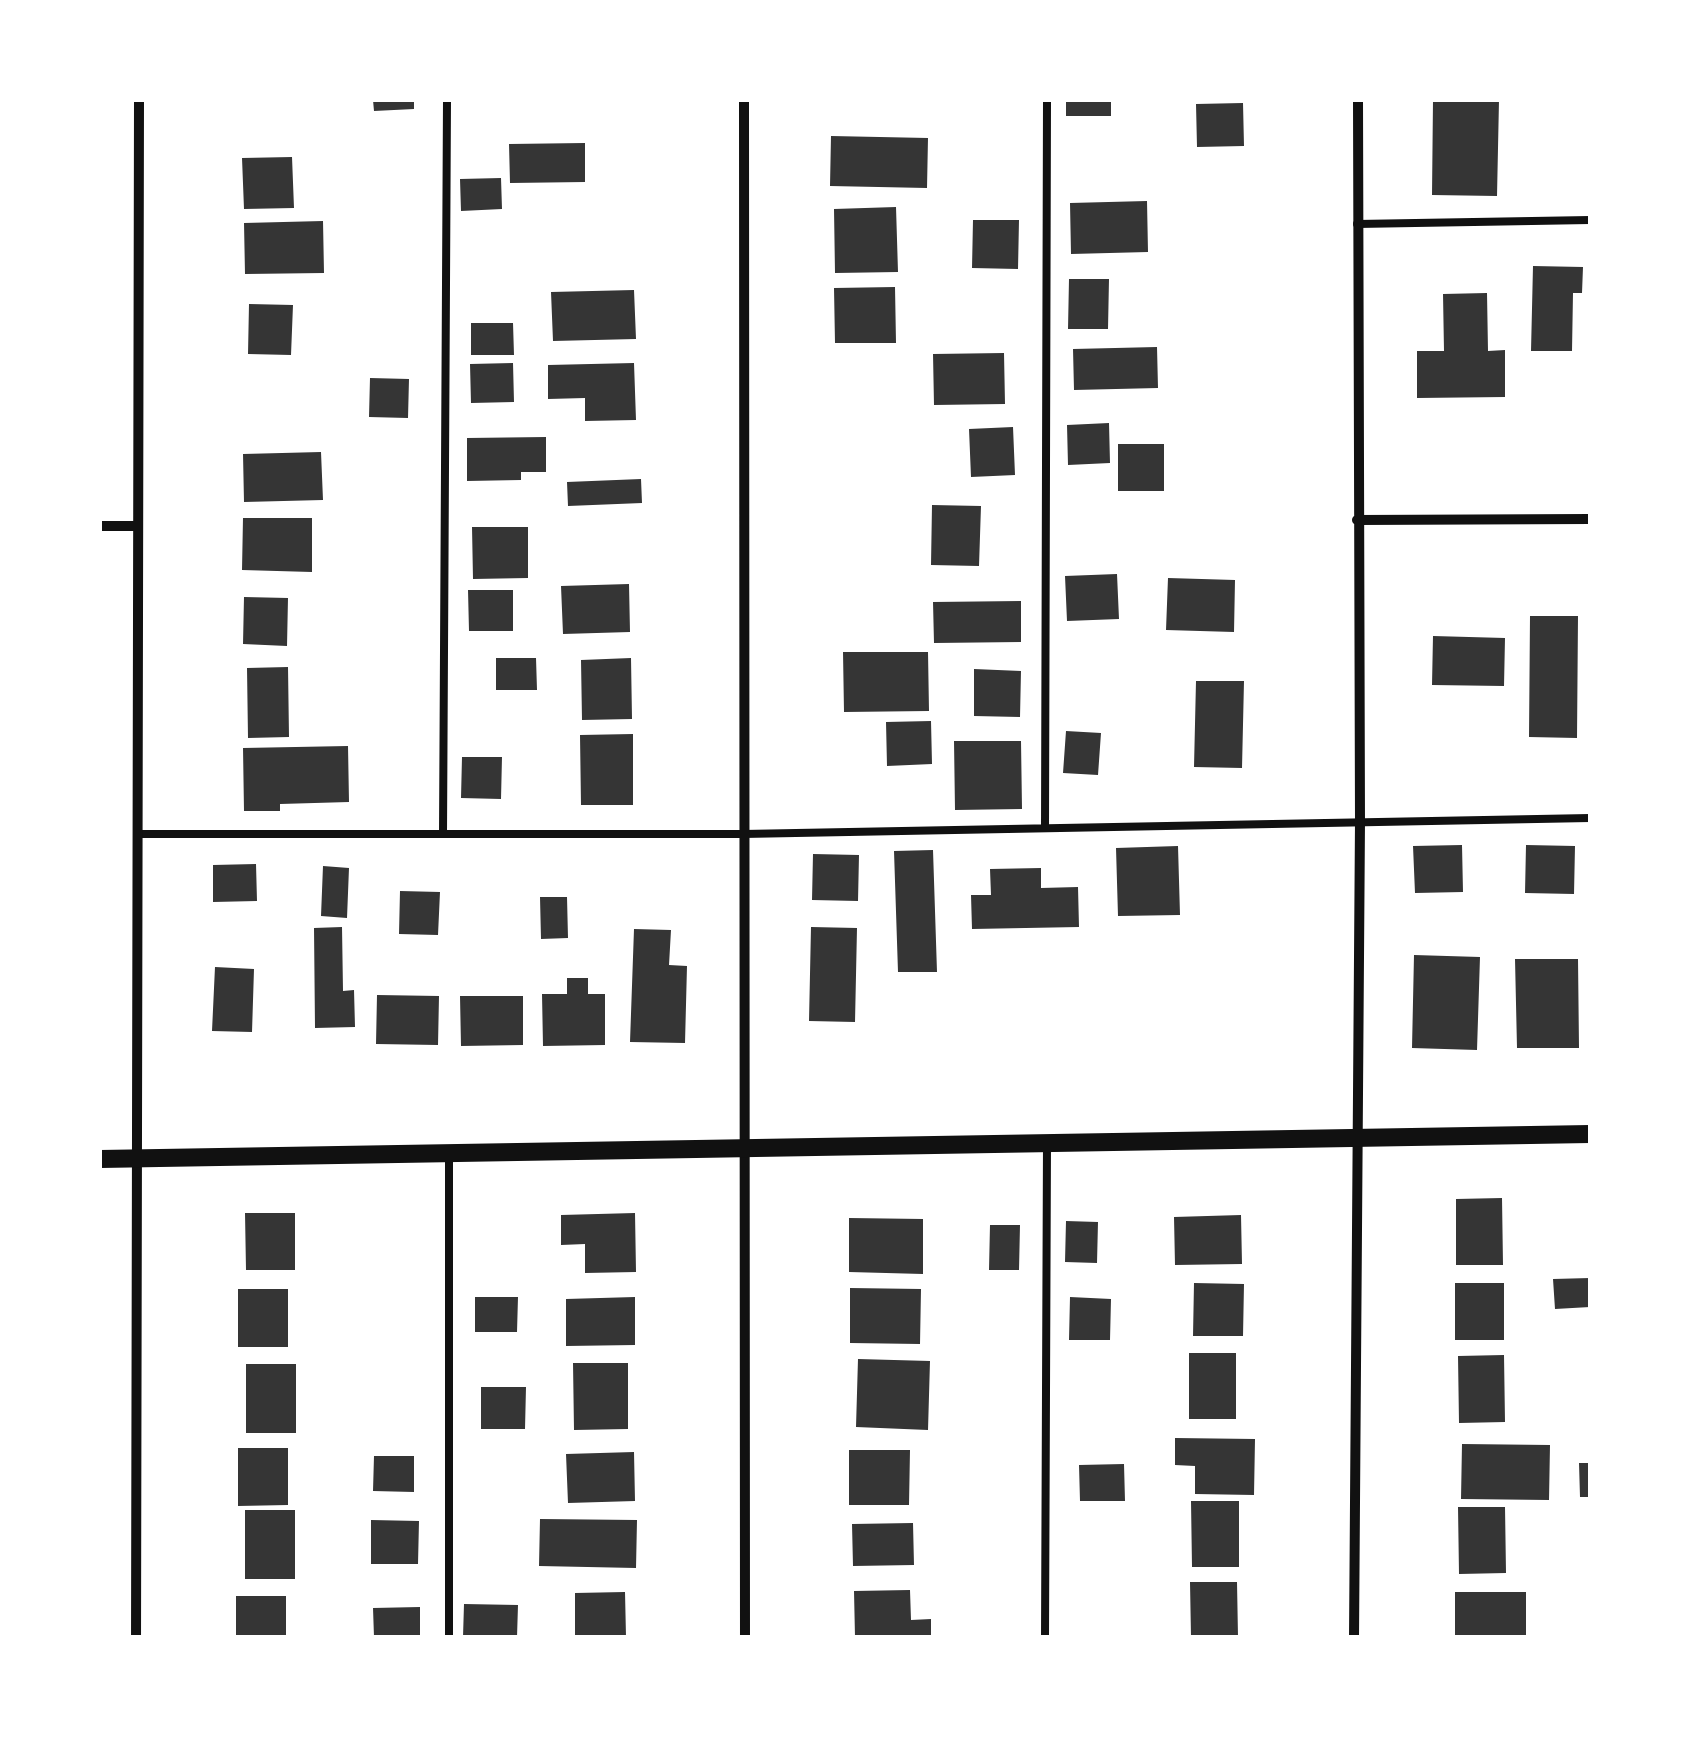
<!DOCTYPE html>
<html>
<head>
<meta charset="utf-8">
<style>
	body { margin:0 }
	#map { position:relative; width:1690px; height:1737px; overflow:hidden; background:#fff; font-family:"Roboto Condensed",sans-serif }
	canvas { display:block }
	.frame { position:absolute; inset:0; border:102px solid #fff; pointer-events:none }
</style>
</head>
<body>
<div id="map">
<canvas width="1690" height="1737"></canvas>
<div class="frame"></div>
</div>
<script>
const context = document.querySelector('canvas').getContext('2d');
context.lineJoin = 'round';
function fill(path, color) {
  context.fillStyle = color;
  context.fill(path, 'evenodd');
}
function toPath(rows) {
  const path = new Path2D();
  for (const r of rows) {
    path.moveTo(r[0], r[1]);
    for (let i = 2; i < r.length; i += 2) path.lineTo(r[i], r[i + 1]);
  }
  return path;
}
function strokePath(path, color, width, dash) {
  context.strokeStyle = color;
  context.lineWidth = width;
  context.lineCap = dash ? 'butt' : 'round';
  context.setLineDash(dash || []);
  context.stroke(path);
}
fill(toPath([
	[373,100,414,100,414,109,374,111],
	[1066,100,1111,100,1111,116,1066,116],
	[1433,100,1499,100,1497,196,1432,195],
	[1243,103,1244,146,1197,147,1196,104],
	[831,136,928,138,927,188,830,186],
	[585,143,585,182,510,183,509,144],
	[292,157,294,208,244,209,242,158],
	[501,178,502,209,461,211,460,179],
	[1147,201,1148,252,1071,254,1070,203],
	[896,207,898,272,835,273,834,209],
	[973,220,1019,220,1018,269,972,268],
	[323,221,324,273,245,274,244,223],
	[1533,266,1583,267,1582,293,1573,293,1572,351,1531,351],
	[1069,279,1109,279,1108,329,1068,329],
	[895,287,896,343,835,343,834,288],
	[634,290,636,339,553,341,551,292],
	[1487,293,1488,351,1505,350,1505,397,1417,398,1417,351,1444,351,1443,294],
	[249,304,293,305,291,355,248,354],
	[471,323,513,323,514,355,471,355],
	[1157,347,1158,388,1074,390,1073,349],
	[1004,353,1005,404,934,405,933,354],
	[513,363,514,402,471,403,470,364],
	[634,363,636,420,585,421,585,398,548,399,548,365],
	[370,378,409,379,408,418,369,417],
	[1109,423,1110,463,1068,465,1067,425],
	[1013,427,1015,475,971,477,969,429],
	[546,437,546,472,521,472,521,480,467,481,467,438],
	[1118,444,1164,444,1164,491,1118,491],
	[321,452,323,500,244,502,243,454],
	[641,479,642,503,568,506,567,482],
	[932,505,981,506,979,566,931,565],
	[243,518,312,518,312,572,242,570],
	[472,527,528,527,528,578,473,579],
	[1117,574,1119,619,1067,621,1065,576],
	[1168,578,1235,580,1234,632,1166,630],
	[629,584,630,632,563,634,561,586],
	[468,590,513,590,513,631,469,631],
	[244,597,288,598,287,646,243,644],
	[1021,601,1021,642,934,643,933,602],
	[1530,616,1578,616,1577,738,1529,737],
	[1433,636,1505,638,1504,686,1432,685],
	[843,652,928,652,929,711,844,712],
	[496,658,536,658,537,690,496,690],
	[631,658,632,719,582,720,581,660],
	[288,667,289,737,248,738,247,668],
	[974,669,1021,671,1020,717,974,716],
	[1196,681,1244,681,1242,768,1194,767],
	[931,721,932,764,887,766,886,722],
	[1066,731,1101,733,1098,775,1063,773],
	[633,734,633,805,581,805,580,735],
	[954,741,1021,741,1022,809,955,810],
	[348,746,349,802,280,804,280,811,244,811,243,748],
	[462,757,502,757,501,799,461,798],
	[1462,845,1463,892,1415,893,1413,846],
	[1526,845,1575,846,1574,894,1525,893],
	[1178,846,1180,915,1118,916,1116,848],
	[933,850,937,972,898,972,894,851],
	[813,854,859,855,858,901,812,900],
	[256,864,257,901,213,902,213,865],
	[323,866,349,868,347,918,321,916],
	[1041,868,1041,888,1078,887,1079,927,972,929,971,895,991,895,990,869],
	[400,891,440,892,438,935,399,934],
	[540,897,567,897,568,938,541,939],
	[342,927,343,991,354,990,355,1027,315,1028,314,928],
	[811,927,857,928,855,1022,809,1021],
	[634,929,671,930,669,965,687,966,685,1043,630,1042],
	[1414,955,1480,957,1477,1050,1412,1048],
	[1515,959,1578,959,1579,1048,1517,1048],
	[215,967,254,969,252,1032,212,1031],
	[567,978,588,978,588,994,605,994,605,1045,543,1046,542,994,567,994],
	[377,995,439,996,438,1045,376,1044],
	[460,996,523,996,523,1045,461,1046],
	[1502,1198,1503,1265,1456,1265,1456,1199],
	[245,1213,295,1213,295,1270,246,1270],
	[635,1213,636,1272,585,1273,585,1244,561,1245,561,1215],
	[1241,1215,1242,1264,1175,1265,1174,1217],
	[849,1218,923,1219,923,1274,849,1272],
	[1066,1221,1098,1222,1097,1263,1065,1262],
	[990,1225,1020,1225,1019,1270,989,1270],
	[1590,1278,1590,1307,1555,1309,1553,1279],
	[1194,1283,1244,1284,1243,1336,1193,1336],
	[1455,1283,1504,1283,1504,1340,1455,1340],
	[850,1288,921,1289,920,1344,850,1343],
	[238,1289,288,1289,288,1347,238,1347],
	[475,1297,518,1297,517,1332,475,1332],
	[635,1297,635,1345,566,1346,566,1299],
	[1070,1297,1111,1299,1110,1340,1069,1340],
	[1189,1353,1236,1353,1236,1419,1189,1419],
	[1504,1355,1505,1422,1459,1423,1458,1356],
	[858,1359,930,1361,928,1430,856,1427],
	[573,1363,628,1363,628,1429,574,1430],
	[246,1364,296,1364,296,1433,246,1433],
	[481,1387,526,1387,525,1429,481,1429],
	[1175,1438,1255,1439,1254,1495,1195,1494,1195,1466,1175,1465],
	[1462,1444,1550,1445,1549,1500,1461,1499],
	[238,1448,288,1448,288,1505,238,1506],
	[849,1450,910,1450,909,1505,849,1505],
	[634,1452,635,1501,568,1503,566,1454],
	[374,1456,414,1456,414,1492,373,1491],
	[1579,1463,1590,1463,1590,1497,1580,1497],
	[1124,1464,1125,1501,1080,1501,1079,1465],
	[1191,1501,1239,1501,1239,1567,1192,1567],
	[1458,1507,1505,1507,1506,1573,1459,1574],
	[245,1510,295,1510,295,1579,245,1579],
	[540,1519,637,1520,636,1568,539,1566],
	[371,1520,419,1521,418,1564,371,1564],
	[913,1523,914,1565,853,1566,852,1524],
	[1190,1582,1237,1582,1238,1637,1191,1637],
	[910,1590,911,1620,931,1619,931,1637,855,1637,854,1591],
	[625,1592,626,1637,575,1637,575,1593],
	[1455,1592,1526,1592,1526,1637,1455,1637],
	[236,1596,286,1596,286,1637,236,1637],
	[464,1604,518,1605,517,1637,463,1637],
	[420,1607,420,1637,374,1637,373,1608]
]), '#353535');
strokePath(toPath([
	[1357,224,1590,220],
	[1045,827,1047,100],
	[138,834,743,834,1590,818],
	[443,834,447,100],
	[449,1637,449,1152],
	[1045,1637,1047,1143]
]), '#111', 8);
strokePath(toPath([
	[744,100,745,1637],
	[1357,520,1590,519],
	[100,526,135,526],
	[136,1637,139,100],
	[1354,1637,1360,821,1358,100]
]), '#111', 10);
strokePath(toPath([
	[100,1159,1590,1134]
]), '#111', 18);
</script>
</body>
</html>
